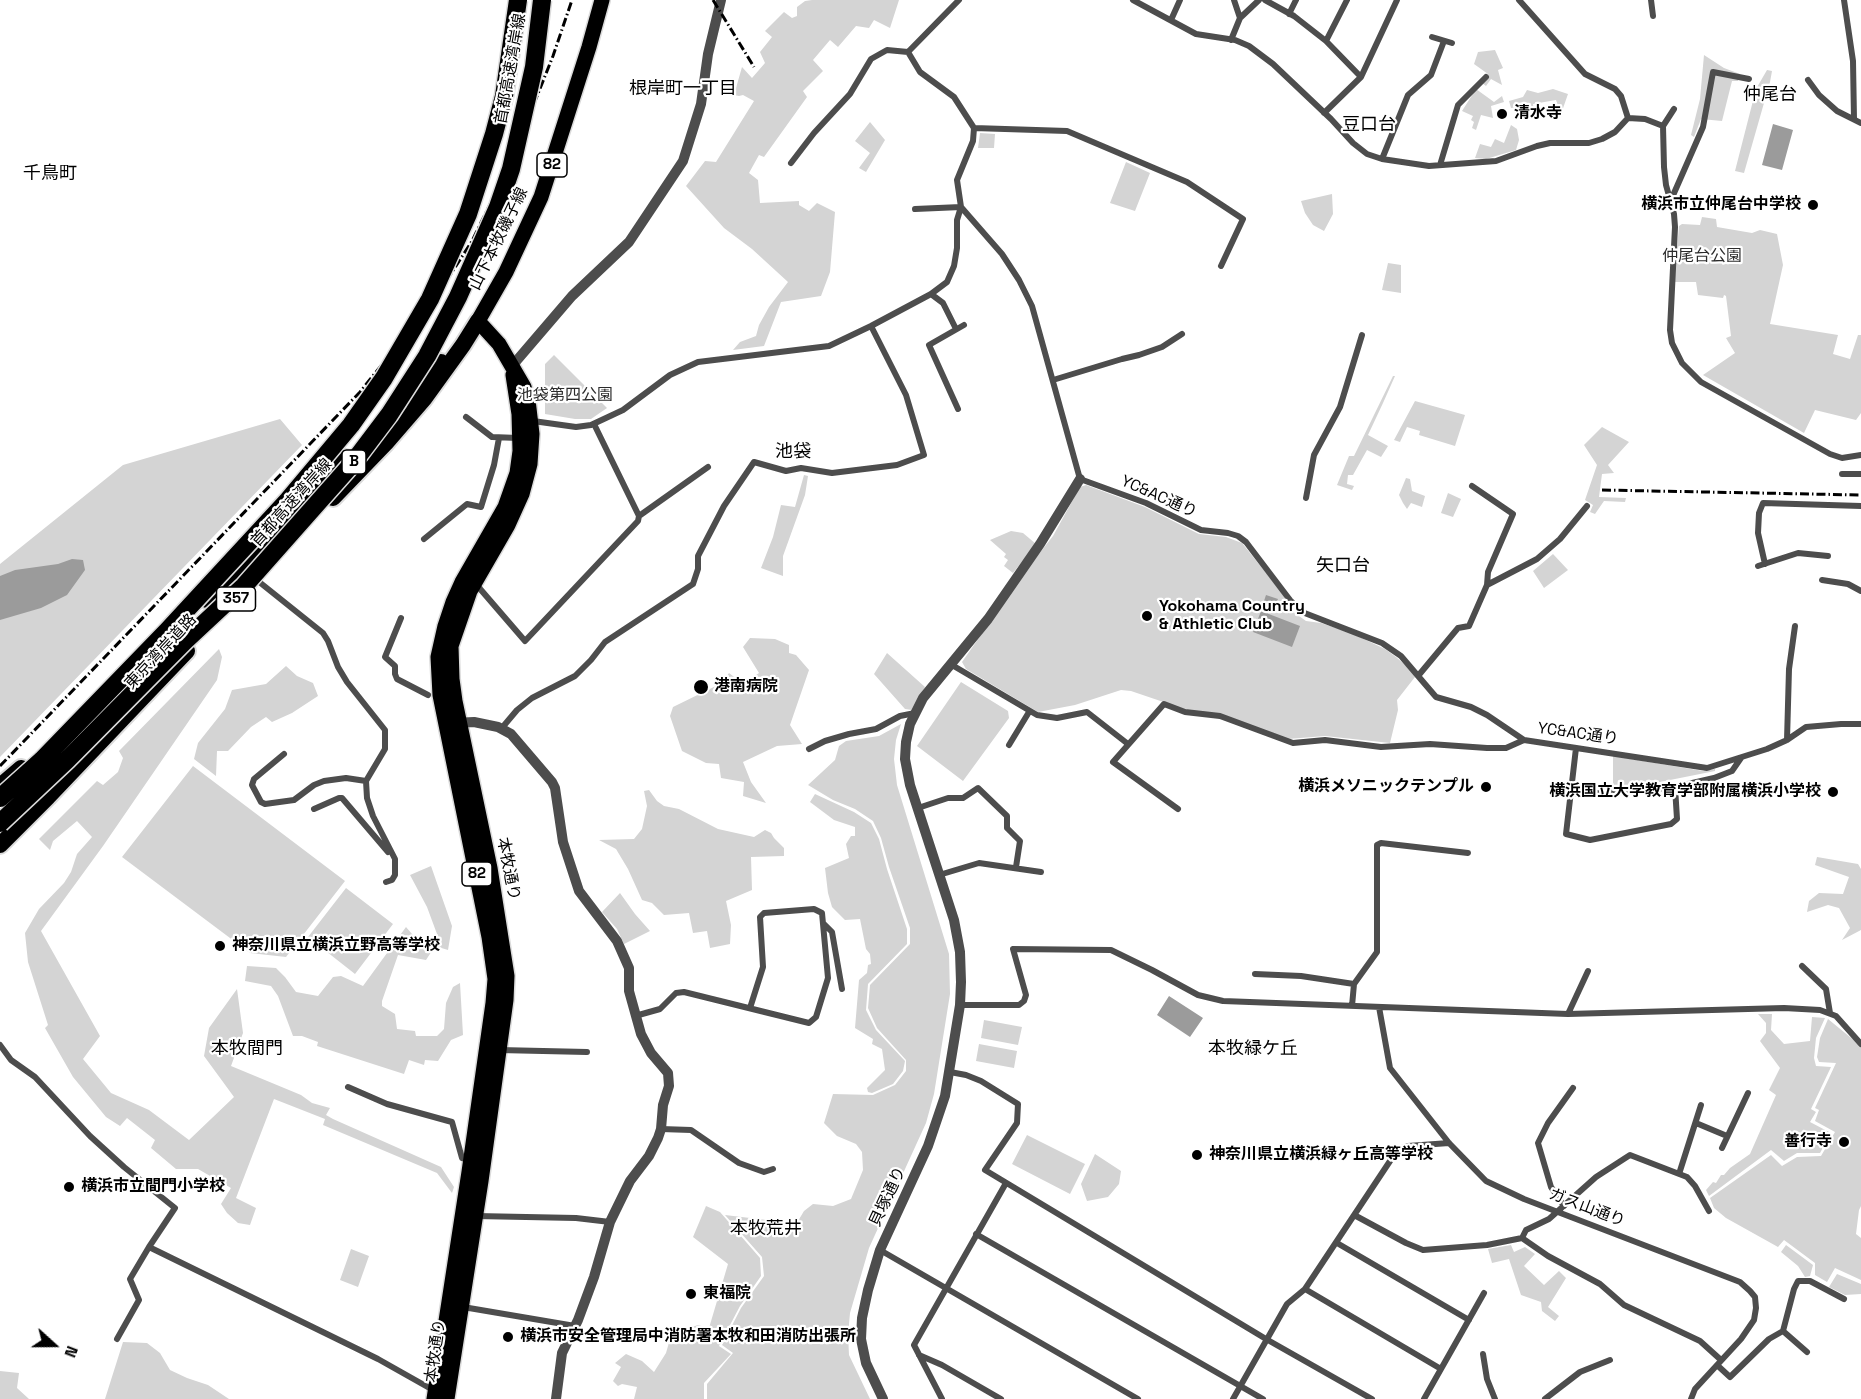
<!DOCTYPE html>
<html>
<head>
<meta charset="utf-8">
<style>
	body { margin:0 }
	#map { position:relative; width:1861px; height:1399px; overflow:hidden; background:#fff; font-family:"Space Grotesk",sans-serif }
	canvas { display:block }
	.north { position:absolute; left:24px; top:1315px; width:60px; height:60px; -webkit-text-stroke:4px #fff; paint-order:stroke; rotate:111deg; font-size:16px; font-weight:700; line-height:24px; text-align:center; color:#000 }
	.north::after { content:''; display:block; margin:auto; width:21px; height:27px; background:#000; clip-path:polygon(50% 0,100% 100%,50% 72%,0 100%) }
</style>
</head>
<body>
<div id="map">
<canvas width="1861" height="1399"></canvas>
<div class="north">N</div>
</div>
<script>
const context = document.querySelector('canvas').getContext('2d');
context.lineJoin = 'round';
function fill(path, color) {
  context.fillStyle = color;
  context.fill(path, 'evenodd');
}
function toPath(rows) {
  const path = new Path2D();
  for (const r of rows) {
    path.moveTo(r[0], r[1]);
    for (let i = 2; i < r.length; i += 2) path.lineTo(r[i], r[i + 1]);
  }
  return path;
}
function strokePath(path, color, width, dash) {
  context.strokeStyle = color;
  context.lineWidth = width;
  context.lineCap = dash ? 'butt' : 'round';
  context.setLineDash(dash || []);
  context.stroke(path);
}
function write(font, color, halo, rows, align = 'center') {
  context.font = font + ' "Space Grotesk","Noto Sans JP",sans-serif';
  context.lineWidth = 4.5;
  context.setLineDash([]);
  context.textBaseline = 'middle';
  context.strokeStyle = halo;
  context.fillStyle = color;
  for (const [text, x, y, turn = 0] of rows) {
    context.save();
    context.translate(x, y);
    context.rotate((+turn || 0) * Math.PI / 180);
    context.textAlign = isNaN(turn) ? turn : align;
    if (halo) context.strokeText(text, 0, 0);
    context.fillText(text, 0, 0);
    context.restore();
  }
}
fill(toPath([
	[812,0,899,0,890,28,874,20,869,28,856,26,838,47,830,40,813,60,823,71,803,91,807,97,764,157,759,155,749,173,758,180,760,203,799,201,799,205,809,211,817,203,835,212,830,272,821,296,781,302,764,346,733,350,740,342,756,336,759,325,769,307,788,282,752,249,724,228,686,186,705,161,716,162,754,101,743,95,739,96,734,95,742,67,752,78,765,63,760,52,772,37,765,31,784,12,792,18,797,16,797,7,805,1],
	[1495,50,1503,68,1498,70,1502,85,1491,79,1486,86,1482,83,1488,74,1474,64,1478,52],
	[1704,55,1724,68,1740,74,1738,81,1732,81,1722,121,1701,119,1694,137,1691,135,1700,99],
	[1767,70,1772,71,1770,82,1744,173,1735,171,1756,89],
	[1476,89,1494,102,1502,96,1504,102,1491,106,1493,118,1481,115,1476,130,1472,128,1474,122,1471,120,1473,116,1462,111],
	[1553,89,1568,94,1561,114,1556,100,1533,104,1534,114,1520,116,1517,107,1511,108,1509,101,1523,97,1527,90,1538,93],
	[870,122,885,140,866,172,859,168,870,153,855,141],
	[1511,125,1517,129,1519,140,1516,150,1486,159,1475,158,1480,144,1491,147,1495,139,1504,143],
	[980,133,995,134,994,148,978,148],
	[1126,162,1150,173,1135,211,1110,203],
	[1332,194,1333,214,1324,231,1313,225,1305,213,1301,201],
	[1702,217,1716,219,1717,227,1752,233,1760,230,1777,234,1783,265,1770,324,1838,335,1833,354,1850,359,1858,335,1861,335,1861,413,1856,420,1815,410,1804,433,1703,375,1735,353,1726,338,1731,336,1726,296,1724,295,1723,298,1698,295,1696,282,1674,282,1679,226,1682,224,1700,225],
	[1388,263,1401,265,1401,293,1382,290],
	[554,355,607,408,591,419,575,419,545,414,545,364],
	[1393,376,1395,376,1383,403,1368,435,1388,446,1381,457,1367,450,1353,475,1348,475,1347,484,1354,486,1352,490,1337,485,1349,456,1354,456],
	[1415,401,1465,415,1455,446,1419,435,1420,431,1407,427,1400,442,1394,440],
	[280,419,302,445,0,757,0,564,123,465],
	[1602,427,1629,442,1608,465,1614,473,1602,474,1599,497,1626,498,1625,502,1604,501,1595,514,1590,512,1593,505,1585,500,1597,465,1584,445],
	[804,475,808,476,805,495,783,556,783,576,761,568,773,537,781,505,795,507],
	[1406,478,1410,479,1412,491,1425,496,1422,507,1411,503,1407,509,1403,503,1399,495],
	[1086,485,1145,507,1199,534,1226,537,1242,543,1282,593,1292,611,1306,621,1321,623,1351,633,1385,649,1396,657,1412,671,1415,677,1397,700,1398,710,1390,743,1325,736,1288,739,1218,714,1187,710,1131,691,1121,690,1075,705,1038,712,966,669,962,662,1031,564,1053,536,1080,487],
	[1448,493,1461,499,1453,517,1441,513],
	[1011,531,1023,533,1036,544,1013,573,1004,566,1008,560,1004,557,1006,554,990,540],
	[1553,554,1568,570,1544,588,1533,571],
	[750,638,775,639,789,645,789,653,796,655,809,670,790,725,802,744,777,746,743,762,751,782,766,803,743,796,744,782,721,778,719,764,706,763,682,751,670,716,673,707,722,683,729,673,743,684,759,673,743,647],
	[219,649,222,657,217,680,103,846,41,931,100,1036,83,1059,111,1093,149,1110,189,1140,234,1097,204,1056,209,1028,237,989,243,1033,231,1066,301,1095,312,1103,330,1108,326,1115,333,1119,441,1167,454,1187,452,1193,437,1173,323,1125,325,1119,274,1099,236,1198,256,1208,250,1225,238,1223,227,1213,221,1204,231,1188,198,1169,176,1169,151,1148,155,1140,127,1118,120,1126,106,1117,73,1077,45,1028,48,1025,28,962,25,933,39,909,64,883,71,872,77,854,92,837,77,821,53,841,50,850,39,839,97,781,103,785,118,772,123,758,119,751],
	[887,653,925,687,912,710,905,709,874,674],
	[286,666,297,676,313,683,318,696,292,713,272,722,266,717,251,727,228,751,217,751,216,776,194,759,198,743,225,709,232,690,266,684],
	[961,682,1008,711,1009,718,963,781,917,746],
	[901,724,896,740,894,759,897,785,949,954,950,994,934,1094,926,1123,869,1248,850,1313,848,1335,849,1355,870,1399,707,1399,707,1384,733,1353,722,1345,741,1308,764,1276,762,1257,725,1215,775,1221,795,1226,804,1211,813,1204,833,1206,851,1199,863,1170,862,1152,856,1144,837,1136,824,1123,833,1094,873,1095,895,1085,906,1071,906,1060,877,1028,868,1008,870,985,910,944,910,928,889,867,881,838,873,821,855,809,833,800,808,785,835,760,839,746,846,741,879,736],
	[1613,756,1703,771,1715,769,1715,771,1650,784,1613,787],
	[193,766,345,881,286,957,250,953,122,857],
	[649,790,657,801,664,806,679,809,718,829,754,837,765,830,771,833,774,838,784,848,784,856,751,857,752,890,726,901,731,925,730,944,710,948,707,931,693,933,689,913,664,915,652,903,642,900,628,869,616,849,599,840,634,839,642,829,647,806,644,791],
	[815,794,854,812,871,823,879,839,887,869,907,929,907,944,868,984,866,1010,876,1030,905,1061,903,1071,893,1084,872,1093,868,1092,867,1088,885,1070,882,1049,872,1044,873,1039,855,1028,859,980,867,973,868,965,871,964,870,954,866,949,860,919,845,920,832,907,828,893,825,868,849,858,846,844,851,836,855,836,855,827,834,820,810,802],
	[1817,857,1858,864,1861,869,1861,930,1842,940,1850,928,1839,908,1828,905,1807,912,1809,901,1819,893,1843,894,1849,877,1815,865],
	[431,866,452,926,448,950,435,946,426,960,398,955,382,1001,382,1006,395,1014,397,1029,415,1031,416,1036,437,1036,444,1029,446,1003,453,987,460,983,463,1035,451,1040,438,1061,425,1060,424,1065,409,1060,404,1074,317,1046,318,1042,302,1036,293,1036,278,996,271,986,245,981,247,966,276,968,285,977,296,992,318,996,333,977,341,976,363,986,406,927,418,941,426,943,437,934,427,907,410,875],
	[346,888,393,924,355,974,308,937],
	[620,893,635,914,650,931,624,944,617,929,602,912],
	[1758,1014,1772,1014,1771,1030,1784,1044,1810,1041,1812,1017,1825,1018,1816,1038,1814,1058,1816,1066,1831,1067,1811,1109,1816,1112,1810,1122,1831,1133,1820,1153,1797,1153,1784,1161,1771,1150,1709,1196,1706,1190,1713,1182,1716,1183,1721,1175,1724,1175,1730,1168,1750,1154,1776,1095,1769,1090,1780,1068,1760,1041,1766,1033,1766,1023],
	[1828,1019,1861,1046,1861,1206,1859,1210,1856,1234,1861,1238,1861,1280,1835,1268,1827,1282,1815,1275,1815,1263,1784,1240,1778,1247,1726,1218,1714,1208,1710,1198,1771,1155,1782,1166,1797,1157,1821,1156,1835,1132,1815,1121,1819,1110,1815,1108,1836,1063,1819,1062,1817,1057,1820,1038],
	[984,1020,1022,1027,1018,1045,981,1038],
	[979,1044,1017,1051,1014,1068,976,1061],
	[1027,1135,1085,1164,1070,1194,1012,1164],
	[1095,1154,1121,1171,1119,1184,1108,1197,1087,1201,1081,1184],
	[706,1206,720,1212,760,1258,761,1276,740,1306,719,1346,731,1354,704,1383,704,1399,634,1399,637,1387,622,1384,618,1386,613,1381,621,1367,615,1363,626,1354,642,1361,654,1372,666,1353,670,1339,683,1330,698,1325,709,1328,728,1264,693,1237],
	[1511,1245,1514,1252,1525,1247,1535,1254,1524,1266,1544,1285,1559,1271,1566,1278,1548,1307,1559,1316,1555,1321,1542,1311,1541,1302,1521,1295,1509,1259,1492,1263,1488,1249],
	[1786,1245,1813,1265,1810,1276,1805,1277,1798,1266,1781,1252],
	[351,1249,369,1256,358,1287,340,1280],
	[1837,1274,1861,1284,1861,1294,1845,1295,1829,1287],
	[123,1342,147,1343,160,1353,170,1370,187,1378,208,1385,229,1399,105,1399],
	[0,1371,19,1373,17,1388,29,1399,0,1399]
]), '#d4d4d4');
fill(toPath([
	[1773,124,1793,130,1782,170,1762,165],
	[72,559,83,560,85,570,67,595,41,608,0,620,0,576,15,570,58,564],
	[1266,595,1278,599,1273,611,1262,607],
	[1261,611,1300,626,1292,647,1253,632],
	[1169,996,1203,1018,1190,1037,1157,1015]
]), '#9b9b9b');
const primary = toPath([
	[434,1399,469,1172,493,1003,495,979,489,937,440,695,438,657,445,626,453,602,462,582,505,507,517,473,520,451,519,414,513,375],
	[447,1399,481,1181,506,1000,507,976,490,868,455,701,452,679,451,646,470,591,508,525,522,494,530,464,532,434,528,400,524,387,499,344,478,321,506,272,541,197,589,47,602,0]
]);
const trunk = toPath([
	[404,399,441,362],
	[333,498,386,443,424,399,463,345,478,321],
	[207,600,346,458],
	[0,786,21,768],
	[0,845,48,797,187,651]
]);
strokePath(primary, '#dbdbdb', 18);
strokePath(trunk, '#dbdbdb', 20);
strokePath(toPath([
	[1133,0,1196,34,1235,40,1249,46,1273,64,1331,119,1353,143,1367,154,1382,159,1429,166,1496,161,1537,146,1550,143,1589,143,1602,139,1615,132,1628,118],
	[1234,0,1240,18],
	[1265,0,1294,16,1326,41,1361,77],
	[1519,0,1585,74,1615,89,1621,96,1628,118],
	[1651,0,1653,16],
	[1844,0,1853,61,1854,119],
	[1289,14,1296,0],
	[1171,20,1180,0],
	[1432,37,1452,43],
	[1231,40,1240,18,1259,0],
	[1326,41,1347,0],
	[908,52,920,72,954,97,974,128,973,141,957,180,961,207,1002,254,1019,280,1032,306,1080,479,1146,503,1201,530,1228,533,1238,536,1246,542,1290,600,1302,612,1382,643,1401,656,1436,697,1471,707,1487,715,1524,740,1707,768,1767,749,1787,740,1806,727,1841,724,1861,724],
	[908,52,959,0],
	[1808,80,1819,95,1837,111,1861,123],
	[1324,113,1361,77,1397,0],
	[1628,118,1645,119,1663,126,1664,167,1666,185,1674,214,1675,227,1670,330,1672,343,1682,363,1701,382,1830,454,1842,458,1861,455],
	[1663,126,1674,109],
	[974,128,1067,131,1187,182,1243,219,1221,266],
	[1382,159,1408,95,1431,75,1444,41],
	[791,163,814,133,850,94,871,59,887,50,908,52],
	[1440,165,1458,105,1486,77],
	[1671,200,1703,127,1713,72,1749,79],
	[915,209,961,207],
	[931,294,943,303,956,329],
	[1053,380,1122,359,1139,355,1162,347,1182,334],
	[958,409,929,345,964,325],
	[466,417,492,437,518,438],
	[533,421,576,427,591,425,623,410,670,375,698,362,829,346,871,326,931,294,947,282,954,266,957,248,957,220,961,207],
	[594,424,639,516],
	[1842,474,1861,474],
	[1472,486,1513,514,1488,572,1487,585],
	[1306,498,1314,455,1340,407,1362,335],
	[424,539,467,504,481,507,494,465,499,438],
	[1765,564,1758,533,1759,513,1763,503,1861,506],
	[1758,566,1798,553,1828,556],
	[253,577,323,633,328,641,338,667,347,682,385,730,385,749,366,781,367,798,373,816,395,859,395,875,392,880,386,882],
	[1822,580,1848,584,1861,591],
	[475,583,525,641,638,521,639,516,708,467],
	[401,618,385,657,395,666,395,674,397,679,428,695],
	[952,665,1037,715,1057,718,1087,712,1128,744],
	[1418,676,1458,628,1469,626,1487,585,1537,559,1560,539,1587,506],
	[501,729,517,710,532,698,575,676,591,660,605,642,693,584,698,569,698,556,724,506,754,462,786,471,801,468,832,473,897,465,924,455,906,395,871,326],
	[1787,740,1789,669,1795,626],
	[1009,745,1029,712],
	[1576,748,1566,834,1590,840,1671,824,1677,819,1675,787],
	[809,749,825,741,849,734,876,729,900,716,915,713],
	[284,754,254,779,252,785,261,802,265,804,294,800,314,785,324,781,346,778,366,781],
	[1571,794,1626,792,1675,787,1714,778,1732,771,1741,758],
	[918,808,948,798,963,798,978,788,1007,816,1007,828,1020,841,1016,867],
	[314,809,339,798,342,798,388,852],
	[1178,809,1113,762,1164,704,1185,712,1220,716,1293,743,1325,740,1381,747,1430,744,1487,748,1506,748,1524,740],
	[939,875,979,863,1041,872],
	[823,923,832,932,842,989],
	[1802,966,1826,989,1830,1013],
	[1255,974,1301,976,1354,984],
	[960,1005,1019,1005,1024,1001,1026,995,1013,949,1111,950,1152,970,1198,995,1223,1001,1568,1014,1784,1008,1820,1010,1836,1016,1861,1044],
	[1352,1006,1354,984,1377,952,1377,845,1381,843,1468,853],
	[1379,1007,1390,1068,1449,1143,1486,1181,1524,1199,1740,1282,1750,1291,1755,1297,1756,1308,1754,1320,1741,1339,1695,1389,1691,1399],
	[1568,1014,1588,971],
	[635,1016,660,1009,676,993,684,992,809,1023,816,1017,828,978,822,913,814,909,764,913,760,917,763,967,750,1008],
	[0,1045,11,1060,35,1077,90,1136,124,1167,175,1208,149,1247,378,1359,433,1390],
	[499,1050,587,1052],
	[950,1072,966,1075,981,1081,1018,1104,1017,1123,985,1170,1266,1339,1372,1399],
	[348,1087,387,1104,452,1122,462,1158,471,1160],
	[1696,1123,1727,1136],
	[661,1129,691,1130,739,1163,764,1172,773,1169],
	[1722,1148,1748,1093],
	[1679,1174,1701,1105],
	[1564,1206,1551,1187,1538,1143,1548,1123,1573,1088],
	[1709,1211,1695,1186,1687,1177,1630,1155,1596,1177,1549,1219,1526,1230,1522,1238,1548,1256,1600,1284,1624,1305,1700,1341,1721,1360],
	[476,1216,576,1218,610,1222],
	[1356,1216,1406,1243,1423,1250,1487,1245,1522,1238],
	[976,1234,1263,1399],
	[1337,1243,1469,1320],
	[880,1250,1138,1399],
	[1305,1289,1441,1369],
	[463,1307,575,1326],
	[1783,1331,1794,1289,1798,1281,1810,1281,1844,1299],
	[117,1339,139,1300,130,1279,149,1247],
	[1483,1354,1487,1379,1495,1399],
	[919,1355,942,1365,1001,1399],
	[1717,1365,1730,1377,1769,1339,1783,1331,1807,1352],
	[942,1399,914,1345,1006,1183],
	[1233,1399,1287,1304,1305,1289,1398,1149,1408,1146,1449,1143],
	[1424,1399,1484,1293],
	[1545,1399,1580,1372,1610,1360]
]), '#4d4d4d', 6);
strokePath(toPath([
	[512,366,572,296,629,242,683,161,701,104,708,54,721,0],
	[453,723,474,722,498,727,511,734,552,782,555,788,563,842,579,891,617,941,629,968,629,991,641,1034,651,1053,668,1073,669,1086,663,1105,661,1129,658,1138,649,1156,630,1181,610,1222,594,1277,578,1320,562,1353,556,1399],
	[883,1399,866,1363,861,1339,862,1318,868,1290,880,1250,928,1146,945,1096,960,1005,961,982,960,952,954,920,910,785,905,759,906,742,910,724,923,698,988,619,1040,544,1080,479]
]), '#4d4d4d', 10);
strokePath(primary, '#000', 15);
strokePath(trunk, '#000', 16);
strokePath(toPath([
	[713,0,754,67],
	[1602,490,1861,495],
	[0,766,360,392,436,297,472,241,512,159,553,56,572,0]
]), '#000', 3, [9, 3, 1.5, 3]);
const motorwayBridge = toPath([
	[0,798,42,760,166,632,288,500,351,425,384,378,430,299,468,214,494,134,504,96,518,0],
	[0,823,67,760,185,641,244,586,352,464,389,415,427,356,458,297,498,207,511,169,534,67,542,0]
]);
strokePath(motorwayBridge, '#dbdbdb', 21, []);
strokePath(motorwayBridge, '#000', 18);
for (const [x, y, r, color] of [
	[1502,114,6,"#000"],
	[1813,205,6,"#000"],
	[1147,616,6,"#000"],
	[701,687,8,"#000"],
	[1486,787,6,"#000"],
	[1833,792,6,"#000"],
	[220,946,6,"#000"],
	[1844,1142,6,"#000"],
	[1197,1155,6,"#000"],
	[69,1187,6,"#000"],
	[691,1294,6,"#000"],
	[508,1337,6,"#000"]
]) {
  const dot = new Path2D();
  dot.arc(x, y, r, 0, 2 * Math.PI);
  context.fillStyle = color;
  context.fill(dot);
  strokePath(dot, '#fff', 2);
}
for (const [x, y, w] of [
	[552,165,30],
	[354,462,24],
	[236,599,39],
	[477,874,30]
]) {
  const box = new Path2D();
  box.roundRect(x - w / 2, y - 12, w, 24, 4.5);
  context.fillStyle = '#fff';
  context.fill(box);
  strokePath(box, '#000', 1.5);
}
write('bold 15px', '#000', null, [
	["82",552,165],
	["B",354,462],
	["357",236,599],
	["82",477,874]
]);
write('16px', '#000', '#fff', [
	["首都高速湾岸線",511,69,-80],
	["山下本牧磯子線",499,239,-64],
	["YC&AC通り",1159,497,24],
	["首都高速湾岸線",292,503,-48],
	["東京湾岸道路",161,652,-47],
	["YC&AC通り",1578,734,8],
	["本牧通り",508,869,79],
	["貝塚通り",888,1197,-65],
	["ガス山通り",1587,1208,21],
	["本牧通り",436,1351,-82]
]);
write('bold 16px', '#000', '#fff', [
	["清水寺",1514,114],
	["横浜市立仲尾台中学校",1801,205,"right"],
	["Yokohama Country",1159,607],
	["& Athletic Club",1159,625],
	["港南病院",714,687],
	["横浜メソニックテンプル",1474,787,"right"],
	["横浜国立大学教育学部附属横浜小学校",1821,792,"right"],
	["神奈川県立横浜立野高等学校",232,946],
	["善行寺",1832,1142,"right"],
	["神奈川県立横浜緑ヶ丘高等学校",1209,1155],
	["横浜市立間門小学校",81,1187],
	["東福院",703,1294],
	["横浜市安全管理局中消防署本牧和田消防出張所",520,1337]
], 'left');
write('16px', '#2b2b2b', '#fff', [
	["仲尾台公園",1702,257],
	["池袋第四公園",565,396]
]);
write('18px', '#000', '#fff', [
	["根岸町一丁目",683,89],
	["仲尾台",1770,95],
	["豆口台",1369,125],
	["千鳥町",50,174],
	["池袋",793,452],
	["矢口台",1343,566],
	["本牧間門",247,1049],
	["本牧緑ケ丘",1253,1049],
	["本牧荒井",766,1229]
]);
</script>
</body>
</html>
